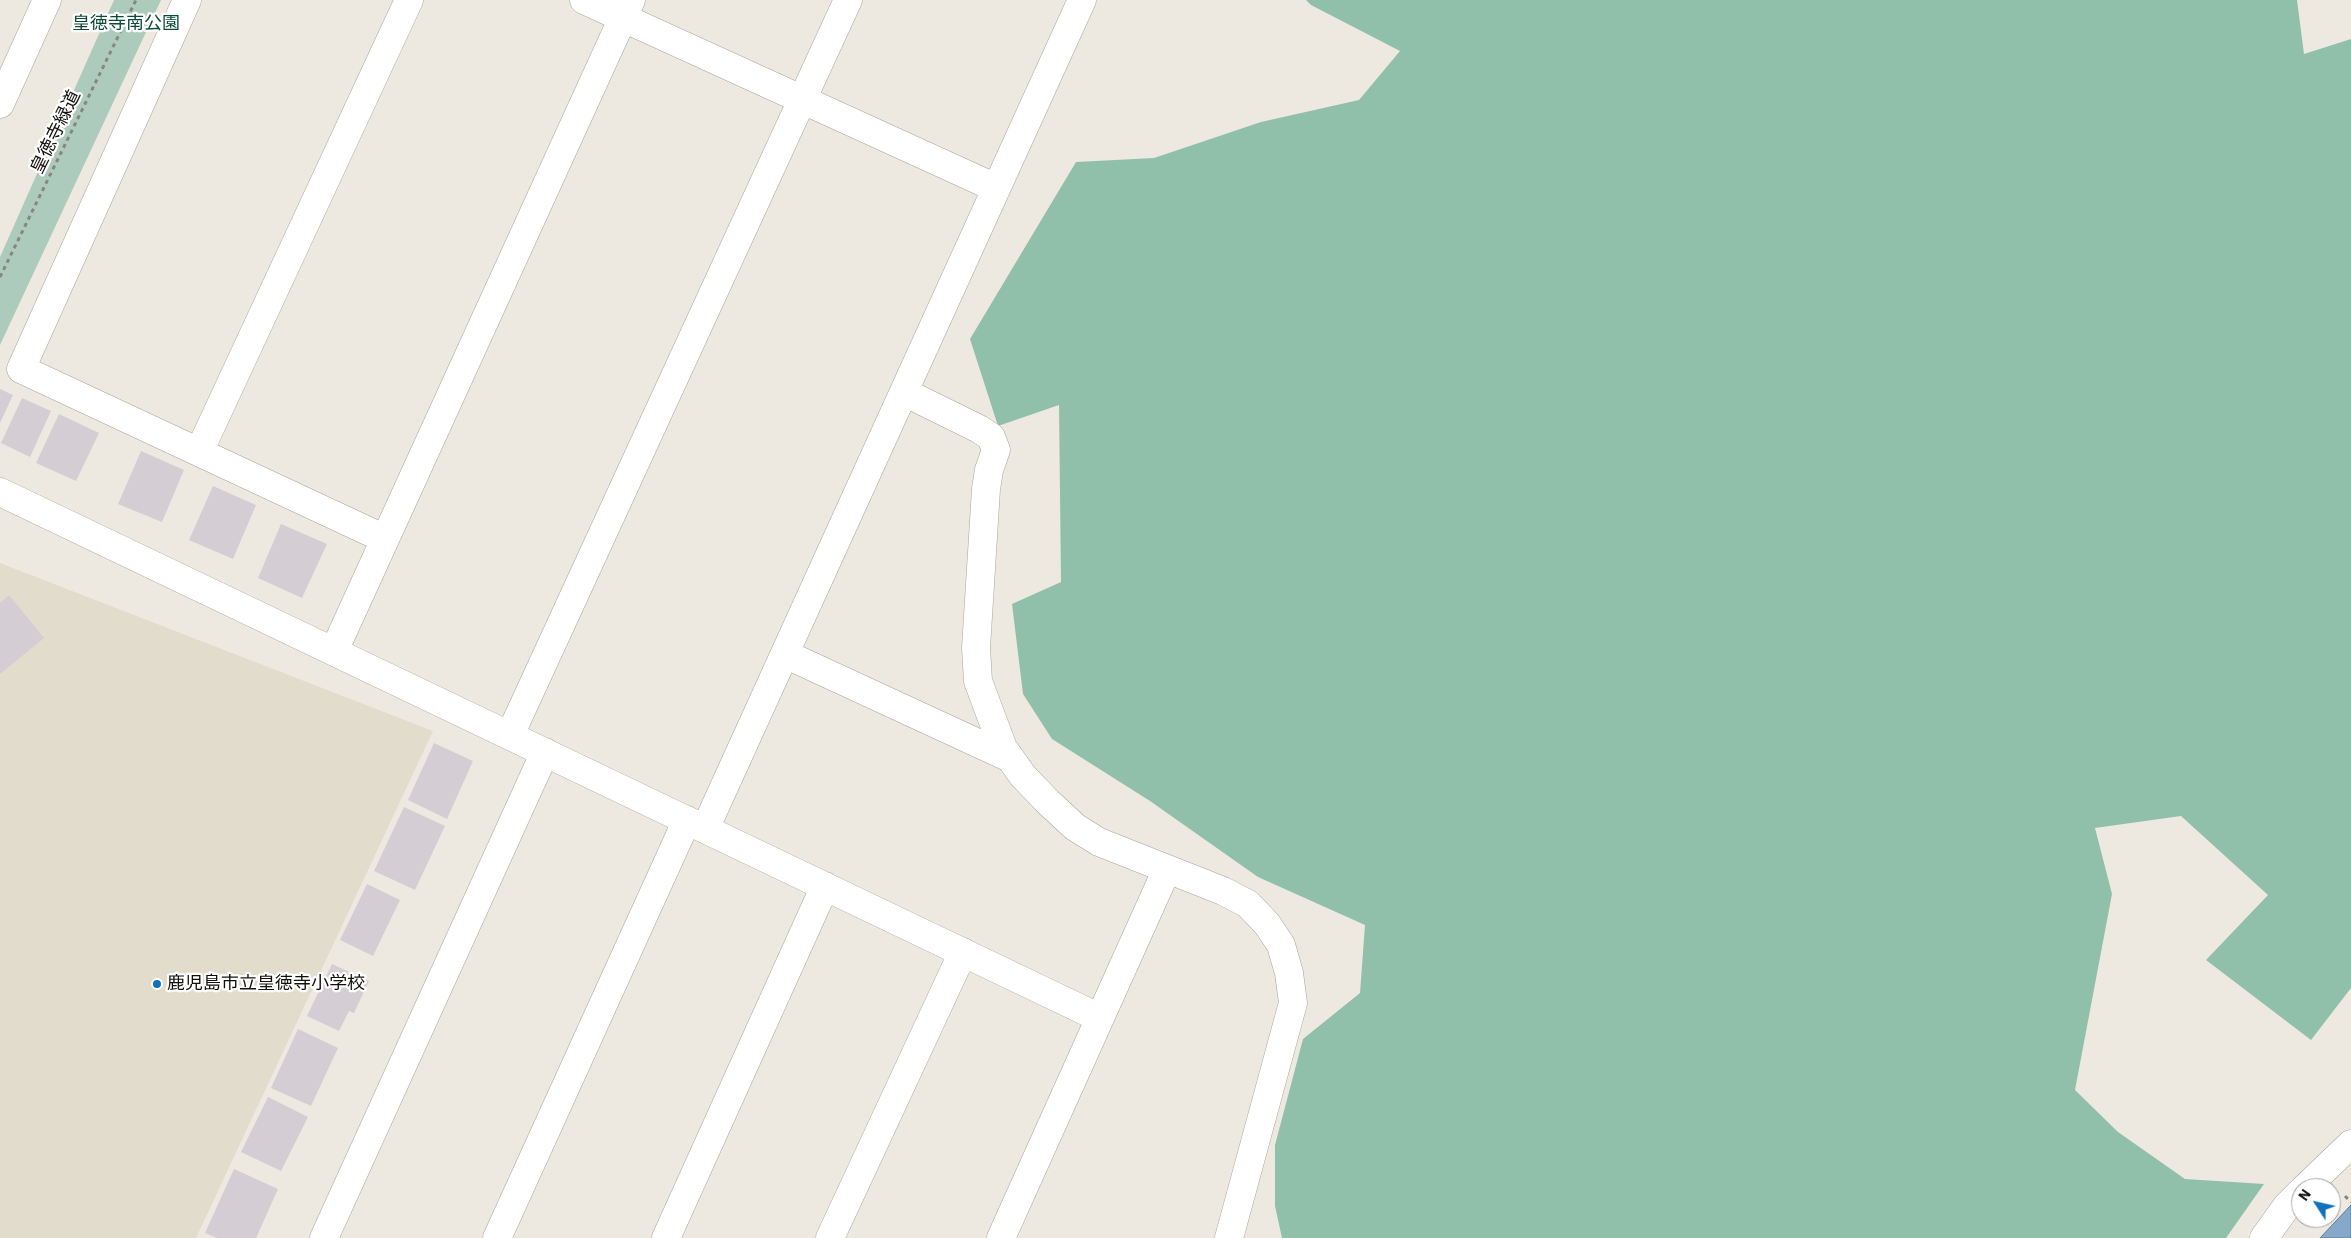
<!DOCTYPE html>
<html>
<head>
<meta charset="utf-8">
<style>
	body { margin:0 }
	#map { position:relative; width:2351px; height:1238px; overflow:hidden; background:#ede9e0; font-family:"IBM Plex Sans",sans-serif }
	canvas { display:block }
	.north { position:absolute; left:2291px; top:1178px; width:50px; height:50px; box-sizing:border-box; background:#fff; border:1px solid #9f9f9e; border-radius:50%; rotate:305deg; font-size:14px; font-weight:700; line-height:20px; text-align:center; color:#100f0c }
	.north::after { content:''; display:block; margin:auto; width:18px; height:22px; background:#1070bc; clip-path:polygon(50% 0,100% 100%,50% 72%,0 100%) }
</style>
</head>
<body>
<div id="map">
<canvas width="2351" height="1238"></canvas>
<div class="north">N</div>
</div>
<script>
const context = document.querySelector('canvas').getContext('2d');
context.lineJoin = 'round';
function fill(path, color) {
  context.fillStyle = color;
  context.fill(path, 'evenodd');
}
function toPath(rows) {
  const path = new Path2D();
  for (const r of rows) {
    path.moveTo(r[0], r[1]);
    for (let i = 2; i < r.length; i += 2) path.lineTo(r[i], r[i + 1]);
  }
  return path;
}
function strokePath(path, color, width, dash) {
  context.strokeStyle = color;
  context.lineWidth = width;
  context.lineCap = dash ? 'butt' : 'round';
  context.setLineDash(dash || []);
  context.stroke(path);
}
function write(font, color, halo, rows, align = 'center') {
  context.font = font + ' "IBM Plex Sans","Noto Sans JP",sans-serif';
  context.lineWidth = 4.5;
  context.setLineDash([]);
  context.textBaseline = 'middle';
  context.strokeStyle = halo;
  context.fillStyle = color;
  for (const [text, x, y, turn = 0] of rows) {
    context.save();
    context.translate(x, y);
    context.rotate((+turn || 0) * Math.PI / 180);
    context.textAlign = isNaN(turn) ? turn : align;
    if (halo) context.strokeText(text, 0, 0);
    context.fillText(text, 0, 0);
    context.restore();
  }
}
fill(toPath([
	[0,563,433,731,196,1238,0,1238]
]), '#e2dccc');
fill(toPath([
	[114,0,161,0,0,345,0,257]
]), '#adcbbc');
fill(toPath([
	[1306,0,2297,0,2304,54,2351,39,2351,988,2311,1040,2206,960,2268,895,2181,816,2095,828,2112,894,2075,1090,2118,1132,2185,1179,2264,1184,2226,1238,1282,1238,1275,1206,1275,1145,1303,1039,1360,993,1365,925,1258,877,1150,801,1052,739,1023,694,1012,604,1061,582,1059,405,998,426,970,339,1076,162,1154,158,1261,122,1359,100,1400,51,1311,5]
]), '#91c0aa');
const water = toPath([
	[2351,1205,2351,1238,2320,1238,2351,1205]
]);
fill(water, '#87a9c9');
strokePath(water, '#637b90', 1);
fill(toPath([
	[0,389,13,395,0,423],
	[22,398,51,411,30,457,1,443],
	[59,414,99,433,76,481,36,463],
	[141,451,184,470,162,522,118,504],
	[213,486,256,505,233,559,189,540],
	[281,524,327,544,302,598,258,578],
	[9,595,44,638,0,674,0,603],
	[434,743,473,761,447,819,408,800],
	[404,807,445,826,415,890,374,871],
	[367,884,400,900,373,956,340,940],
	[332,964,369,981,354,1013,349,1011,339,1031,307,1016],
	[298,1029,338,1048,311,1106,271,1088],
	[268,1097,308,1117,281,1171,241,1152],
	[234,1169,278,1189,256,1238,217,1238,205,1233]
]), '#d5cdd4');
const minor = toPath([
	[187,0,21,369,385,539],
	[584,0,996,188],
	[904,392,979,429,991,437,996,450,989,470,986,489,976,648,978,681,1003,748,1023,776,1048,802,1075,827,1099,842,1223,891,1248,904,1267,924,1281,945,1289,973,1293,1003,1229,1238],
	[199,452,409,0],
	[0,492,1100,1018],
	[334,651,631,0],
	[785,654,1010,758],
	[510,735,848,0],
	[705,829,1082,0],
	[2305,1188,2351,1144],
	[324,1238,545,752],
	[497,1238,687,820],
	[666,1238,825,886],
	[830,1238,963,952],
	[1001,1238,1167,869],
	[2264,1238,2287,1206,2301,1192]
]);
const tertiary = toPath([
	[0,104,47,0]
]);
strokePath(minor, '#a8a49c', 29);
strokePath(tertiary, '#a8a49c', 29);
strokePath(toPath([
	[0,277,136,0],
	[2345,1196,2351,1202]
]), '#898680', 3, [4, 4]);
strokePath(minor, '#fff', 28);
strokePath(tertiary, '#fff', 28);
for (const [x, y, r, color] of [
	[157,984,5,"#1070bc"]
]) {
  const dot = new Path2D();
  dot.arc(x, y, r, 0, 2 * Math.PI);
  context.fillStyle = color;
  context.fill(dot);
  strokePath(dot, '#fff', 2);
}
write('18px', '#0c4a34', '#fff', [
	["皇徳寺南公園",126,24]
]);
write('18px', '#100f0c', '#fff', [
	["皇徳寺緑道",56,132,-64]
]);
write('18px', '#100f0c', '#fff', [
	["鹿児島市立皇徳寺小学校",167,984]
], 'left');
</script>
</body>
</html>
